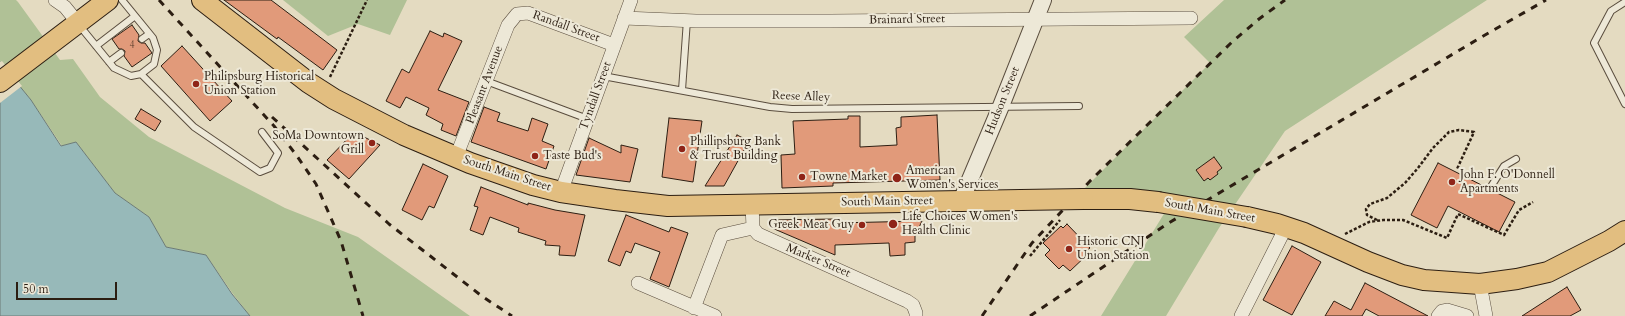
<!DOCTYPE html>
<html>
<head>
<meta charset="utf-8">
<style>
	body { margin:0 }
	#map { position:relative; width:1625px; height:316px; overflow:hidden; background:#e4dbc1; font-family:Cardo,serif }
	canvas { display:block }
	.scale { position:absolute; left:16px; top:282px; width:101px; height:18px; box-sizing:border-box; border:2px solid #2c1e12; border-top:0; padding-left:5px; font-size:12px; line-height:14px; white-space:nowrap; color:#2c1e12; -webkit-text-stroke:3px #ede8d7; paint-order:stroke }
</style>
</head>
<body>
<div id="map">
<canvas width="1625" height="316"></canvas>
<div class="scale">50 m</div>
</div>
<script>
const context = document.querySelector('canvas').getContext('2d');
context.lineJoin = 'round';
function fill(path, color) {
  context.fillStyle = color;
  context.fill(path, 'evenodd');
}
function toPath(rows) {
  const path = new Path2D();
  for (const r of rows) {
    path.moveTo(r[0], r[1]);
    for (let i = 2; i < r.length; i += 2) path.lineTo(r[i], r[i + 1]);
  }
  return path;
}
function strokePath(path, color, width, dash) {
  context.strokeStyle = color;
  context.lineWidth = width;
  context.lineCap = dash ? 'butt' : 'round';
  context.setLineDash(dash || []);
  context.stroke(path);
}
function write(font, color, halo, rows, align = 'center') {
  context.font = font + ' Cardo,serif';
  context.lineWidth = 4;
  context.setLineDash([]);
  context.textBaseline = 'middle';
  context.strokeStyle = halo;
  context.fillStyle = color;
  for (const [text, x, y, turn = 0] of rows) {
    context.save();
    context.translate(x, y);
    context.rotate((+turn || 0) * Math.PI / 180);
    context.textAlign = isNaN(turn) ? turn : align;
    if (halo) context.strokeText(text, 0, 0);
    context.fillText(text, 0, 0);
    context.restore();
  }
}
fill(toPath([
	[0,0,16,0,18,2,60,60,73,59,100,97,149,137,285,208,358,237,470,316,250,316,233,294,206,255,166,247,149,217,115,193,76,142,62,146,31,100,0,62],
	[283,0,407,0,390,35,358,24,328,36],
	[1224,0,1487,0,1285,131,1219,228,1166,316,1101,316,1170,204,1078,195,1210,63,1184,37]
]), '#b0c196');
const water = toPath([
	[0,62,31,100,61,146,76,142,115,193,149,217,166,247,206,255,232,294,250,316,0,316,0,62]
]);
fill(water, '#97b9b9');
strokePath(water, '#6c7b76', 1);
fill(toPath([
	[2,61,22,86,0,103,0,62]
]), '#e4dbc1');
const building = toPath([
	[224,0,271,0,337,50,323,70,278,37,277,39,224,0],
	[132,25,139,35,138,41,141,43,145,43,152,53,132,67,124,56,125,51,122,49,119,49,112,39,132,25],
	[430,31,443,37,444,33,462,41,438,90,469,102,456,136,441,130,443,124,426,115,429,108,406,97,400,108,386,101,402,69,409,73,430,31],
	[182,46,232,101,210,121,161,66,182,46],
	[484,107,500,113,497,121,528,131,532,118,548,124,542,141,554,146,546,169,471,142,484,107],
	[141,109,161,121,155,131,135,119,141,109],
	[937,115,940,180,833,183,833,186,782,188,781,155,795,154,793,121,848,119,848,116,860,116,860,147,897,145,896,128,901,127,901,117,937,115],
	[669,118,702,121,693,182,662,177,669,118],
	[354,132,380,145,349,179,327,160,354,132],
	[737,135,749,141,724,186,705,186,737,135],
	[589,138,621,153,621,145,638,149,630,182,576,175,589,138],
	[1214,157,1222,168,1217,172,1218,174,1210,180,1208,178,1204,181,1196,170,1214,157],
	[1438,163,1515,202,1499,232,1448,206,1437,228,1411,215,1438,163],
	[423,164,448,176,434,208,429,206,422,220,402,210,423,164],
	[481,187,528,205,528,203,555,210,585,215,575,256,559,255,560,246,545,245,546,241,518,232,519,228,490,217,483,235,470,230,478,207,474,206,481,187],
	[626,215,669,232,671,227,688,233,669,287,650,279,660,252,635,243,631,253,626,251,620,266,608,261,626,215],
	[836,219,836,223,922,221,915,236,915,242,905,243,905,255,890,256,889,243,835,245,835,255,772,228,772,220,836,219],
	[1067,224,1090,248,1085,252,1088,254,1070,271,1063,265,1059,269,1045,255,1050,250,1043,243,1061,226,1063,228,1067,224],
	[1292,246,1321,262,1292,315,1263,300,1292,246],
	[1365,283,1428,316,1379,316,1366,309,1362,316,1325,316,1334,301,1351,310,1365,283],
	[1567,287,1581,310,1570,316,1522,316,1567,287]
]);
fill(building, '#e19a7a');
strokePath(building, '#2c1e12', 1);
const service = toPath([
	[1625,2,1611,11,1594,43,1625,104],
	[79,25,114,68,131,76,141,74,154,64,157,50,153,38,122,0],
	[142,39,149,34],
	[96,46,135,16],
	[109,62,121,53],
	[141,74,194,127,260,172,270,168,278,153,262,132],
	[603,76,770,107,792,109,1079,106],
	[486,81,588,119],
	[682,90,687,20],
	[1492,185,1504,166,1516,159]
]);
const minor = toPath([
	[55,0,65,7,78,23],
	[624,18,696,21,830,21,1191,18],
	[456,157,508,25,517,14,528,13,614,45],
	[561,192,631,0],
	[752,204,753,228,758,234,907,301,913,305,916,313,916,316],
	[638,283,715,316],
	[1480,284,1486,316],
	[694,308,722,235,753,228],
	[1241,316,1286,227],
	[1438,316,1442,311,1447,310,1467,316]
]);
const tertiary = toPath([
	[961,201,1001,106,1043,0]
]);
const primary = toPath([
	[202,0,309,83,334,99,404,135,470,163,533,185,561,192,615,200,668,206,1021,200],
	[0,82,108,0],
	[1083,199,1130,199,1158,202],
	[1247,217,1277,224,1304,233,1368,262,1402,275,1424,280,1480,284,1517,279,1548,272,1609,241,1625,231]
]);
strokePath(service, '#5a4d3e', 8);
strokePath(minor, '#5a4d3e', 14);
strokePath(tertiary, '#5a4d3e', 18);
strokePath(primary, '#2c1e12', 22);
strokePath(toPath([
	[330,77,367,0],
	[1377,220,1367,215,1366,209,1370,204,1387,198,1405,183,1418,168,1433,148,1449,132,1459,130,1474,132,1457,169],
	[1345,234,1369,222,1383,220,1403,220,1447,238,1458,214,1504,235,1519,210,1533,202],
	[1030,256,1060,220]
]), '#2c1e12', 2.5, [3, 2]);
strokePath(service, '#ede8d7', 6);
strokePath(minor, '#ede8d7', 13);
strokePath(tertiary, '#ede8d7', 16);
strokePath(primary, '#e2be80', 20);
strokePath(toPath([
	[159,0,274,126,297,156,316,184,341,241,363,316],
	[272,117,389,224,483,297,512,316],
	[982,316,1032,243,1091,180,1232,42,1259,19,1285,0],
	[1030,316,1167,224,1485,35,1546,0]
]), '#2c1e12', 3, [7, 7]);
const primaryBridge = toPath([
	[1021,200,1083,199],
	[1158,202,1247,217]
]);
strokePath(primaryBridge, '#2c1e12', 22, []);
strokePath(primaryBridge, '#e2be80', 20);
for (const [x, y, r, color] of [
	[196,84,4,"#8f2418"],
	[372,143,4,"#8f2418"],
	[682,149,4,"#8f2418"],
	[535,156,4,"#8f2418"],
	[802,177,4,"#8f2418"],
	[897,178,5,"#8f2418"],
	[1452,182,4,"#8f2418"],
	[893,224,5,"#8f2418"],
	[862,225,4,"#8f2418"],
	[1069,249,4,"#8f2418"]
]) {
  const dot = new Path2D();
  dot.arc(x, y, r, 0, 2 * Math.PI);
  context.fillStyle = color;
  context.fill(dot);
  strokePath(dot, '#ede8d7', 1.5);
}
write('10px', '#593d2c', null, [
	["4",132,46]
]);
write('12px', '#2c1e12', '#ede8d7', [
	["Brainard Street",907,20,-1],
	["Randall Street",566,27,20],
	["Pleasant Avenue",485,85,-69],
	["Tyndall Street",596,96,-70],
	["Reese Alley",801,97,2],
	["Hudson Street",1003,101,-68],
	["South Main Street",507,174,18],
	["South Main Street",887,202,-1],
	["South Main Street",1210,211,10],
	["Market Street",818,261,23]
]);
write('12px', '#2c1e12', '#ede8d7', [
	["Philipsburg Historical",204,77],
	["Union Station",204,91],
	["SoMa Downtown",364,136,"right"],
	["Grill",364,150,"right"],
	["Phillipsburg Bank",690,142],
	["& Trust Building",690,156],
	["Taste Bud's",543,156],
	["American",906,171],
	["Women's Services",906,185],
	["John F. O'Donnell",1460,175],
	["Apartments",1460,189],
	["Towne Market",810,177],
	["Life Choices Women's",902,217],
	["Health Clinic",902,231],
	["Greek Meat Guy",854,225,"right"],
	["Historic CNJ",1077,242],
	["Union Station",1077,256]
], 'left');
</script>
</body>
</html>
